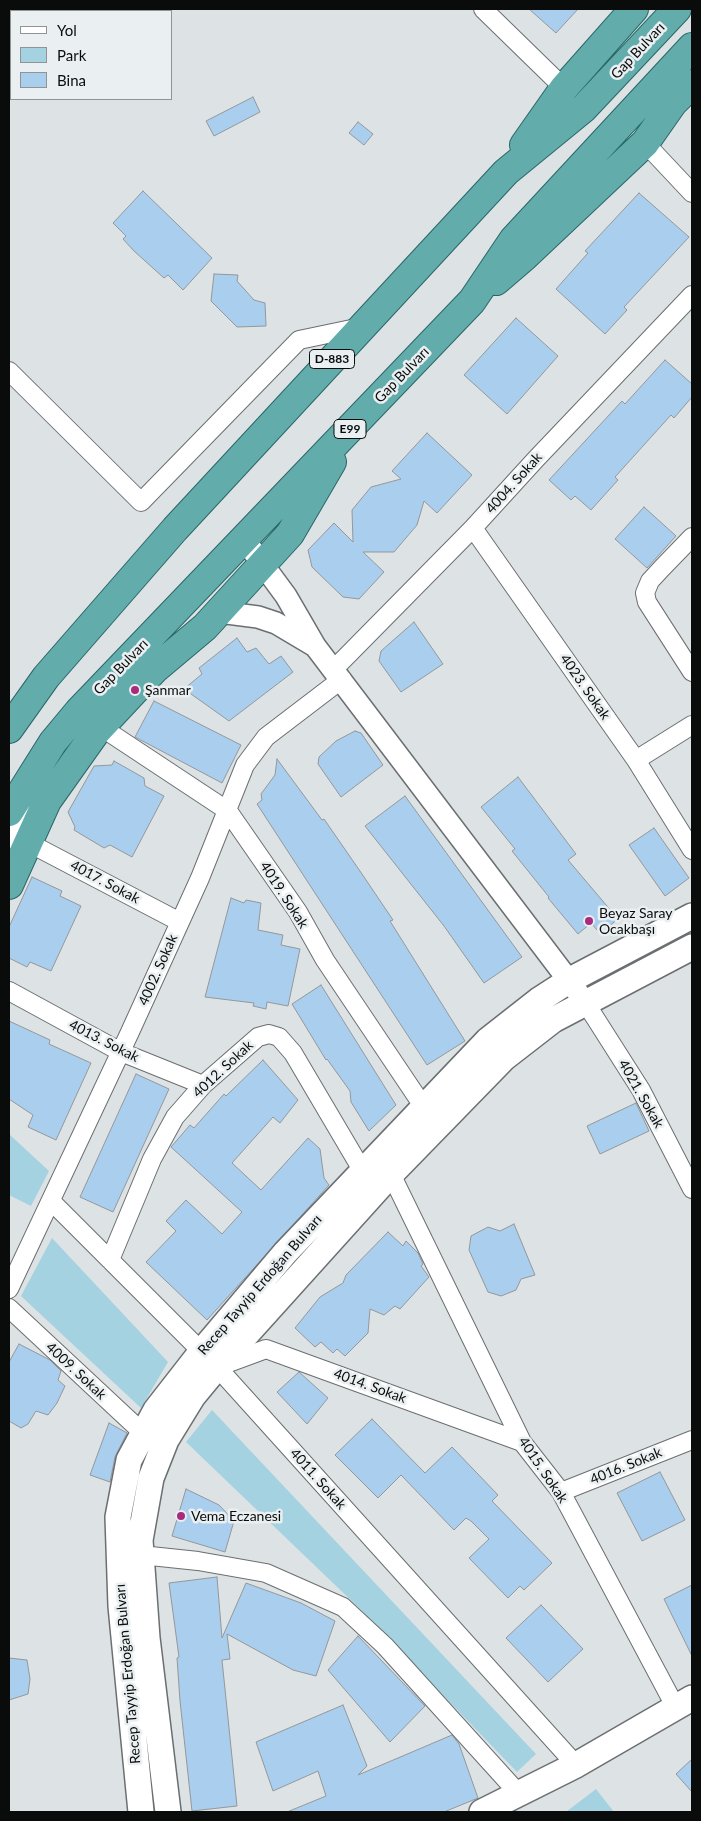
<!DOCTYPE html>
<html>
<head>
<meta charset="utf-8">
<style>
	body { margin:0 }
	#map { position:relative; width:701px; height:1821px; overflow:hidden; background:#dde2e4; font-family:Lato,sans-serif }
	canvas { display:block }
	.frame { position:absolute; inset:0; border:10px solid #0a0c0c; pointer-events:none }
	.legend { position:absolute; left:10px; top:10px; width:162px; height:90px; box-sizing:border-box; background:#eaeff1; border:1px solid #909495; margin:0; padding:6px 9px; list-style:none; font-size:15px; color:#0a0c0c }
	.legend li { display:flex; align-items:center; gap:10px; height:25px }
	.legend b { width:25px; border:1px solid #909495 }
</style>
</head>
<body>
<div id="map">
<canvas width="701" height="1821"></canvas>
<div class="frame"></div>
<ul class="legend">
<li><b style="height:6px;background:#fff"></b>Yol</li>
<li><b style="height:14px;background:#a5d2e1"></b>Park</li>
<li><b style="height:14px;background:#a9ceee"></b>Bina</li>
</ul>
</div>
<script>
const context = document.querySelector('canvas').getContext('2d');
context.lineJoin = 'round';
function fill(path, color) {
  context.fillStyle = color;
  context.fill(path, 'evenodd');
}
function toPath(rows) {
  const path = new Path2D();
  for (const r of rows) {
    path.moveTo(r[0], r[1]);
    for (let i = 2; i < r.length; i += 2) path.lineTo(r[i], r[i + 1]);
  }
  return path;
}
function strokePath(path, color, width, dash) {
  context.strokeStyle = color;
  context.lineWidth = width;
  context.lineCap = dash ? 'butt' : 'round';
  context.setLineDash(dash || []);
  context.stroke(path);
}
function write(font, color, halo, rows, align = 'center') {
  context.font = font + ' Lato,sans-serif';
  context.lineWidth = 5;
  context.setLineDash([]);
  context.textBaseline = 'middle';
  context.strokeStyle = halo;
  context.fillStyle = color;
  for (const [text, x, y, turn = 0] of rows) {
    context.save();
    context.translate(x, y);
    context.rotate((+turn || 0) * Math.PI / 180);
    context.textAlign = isNaN(turn) ? turn : align;
    if (halo) context.strokeText(text, 0, 0);
    context.fillText(text, 0, 0);
    context.restore();
  }
}
fill(toPath([
	[9,1134,49,1171,31,1206,9,1195],
	[52,1238,168,1362,141,1408,21,1296],
	[212,1410,536,1754,517,1772,357,1606,186,1442],
	[596,1789,614,1812,566,1812]
]), '#a5d2e1');
const building = toPath([
	[529,9,578,9,556,33,529,9],
	[253,97,260,112,214,136,206,121,253,97],
	[358,122,373,134,364,145,349,133,358,122],
	[143,191,212,258,183,290,168,275,164,278,134,251,123,239,126,236,113,223,143,191],
	[639,193,689,237,624,307,627,310,605,334,556,289,588,253,585,251,639,193],
	[214,274,238,275,237,281,254,300,265,303,266,326,237,327,211,301,214,274],
	[516,318,558,356,507,414,464,375,516,318],
	[665,360,692,384,692,397,674,418,671,415,615,477,618,480,591,510,575,496,571,500,549,480,622,401,625,404,665,360],
	[427,433,472,475,437,513,424,501,417,525,394,552,363,552,384,572,359,599,343,597,312,567,308,550,334,523,353,542,352,510,371,487,401,479,392,471,427,433],
	[644,507,676,536,647,568,615,539,644,507],
	[414,622,443,664,401,692,379,661,381,651,414,622],
	[237,638,247,652,256,648,269,664,281,656,293,672,229,721,184,689,202,674,199,668,237,638],
	[154,701,241,745,222,783,135,737,154,701],
	[355,731,361,733,383,765,341,797,318,764,319,757,336,741,355,731],
	[277,759,322,820,324,819,362,874,393,920,390,921,465,1041,427,1065,257,804,262,800,261,794,275,775,277,759],
	[114,761,144,778,145,786,164,796,132,857,110,845,104,848,74,830,75,827,68,812,94,766,112,765,114,761],
	[518,777,576,854,568,860,618,919,608,927,606,924,598,931,591,923,578,934,548,898,549,897,512,851,515,849,481,807,518,777],
	[405,796,522,957,484,983,444,926,365,826,405,796],
	[654,828,689,878,665,896,629,845,654,828],
	[32,877,62,891,60,896,81,906,51,971,30,962,27,967,9,958,9,927,32,877],
	[231,898,244,903,246,900,261,903,258,930,283,935,281,945,300,949,288,1006,267,1002,266,1009,253,1006,254,1003,205,997,231,898],
	[321,985,396,1105,369,1131,351,1102,350,1091,327,1059,326,1060,292,1004,321,985],
	[9,1021,50,1040,49,1044,91,1063,56,1140,28,1127,33,1115,9,1099,9,1021],
	[263,1060,298,1100,280,1123,273,1117,232,1163,261,1190,308,1138,320,1149,324,1178,329,1185,207,1320,146,1262,176,1231,166,1221,186,1200,222,1234,242,1212,171,1147,190,1125,194,1128,224,1094,226,1096,263,1060],
	[136,1074,169,1089,113,1212,80,1197,136,1074],
	[636,1103,649,1131,600,1154,587,1126,636,1103],
	[514,1224,535,1275,521,1279,516,1290,501,1296,488,1292,469,1250,471,1236,488,1227,500,1231,514,1224],
	[388,1232,403,1246,406,1241,418,1253,423,1264,421,1266,429,1277,400,1309,395,1306,384,1315,370,1309,368,1333,345,1356,337,1349,333,1353,321,1342,315,1347,295,1328,320,1297,343,1283,346,1275,388,1232],
	[19,1344,50,1360,61,1371,58,1380,65,1386,57,1403,48,1415,36,1411,28,1424,21,1428,9,1421,9,1362,19,1344],
	[299,1372,328,1398,307,1424,277,1392,299,1372],
	[372,1419,425,1473,452,1447,498,1495,492,1501,552,1563,524,1590,520,1586,508,1598,469,1558,489,1539,471,1521,466,1518,454,1530,401,1475,378,1498,335,1455,372,1419],
	[109,1423,127,1433,115,1457,110,1482,90,1475,109,1423],
	[660,1472,685,1520,642,1541,617,1493,660,1472],
	[186,1489,219,1505,234,1521,225,1552,172,1536,186,1489],
	[217,1577,222,1638,246,1583,301,1603,335,1621,316,1676,293,1670,227,1634,230,1659,222,1660,237,1806,192,1811,180,1701,177,1658,179,1657,169,1583,217,1577],
	[692,1585,692,1656,664,1599,692,1585],
	[541,1605,583,1649,548,1682,506,1638,541,1605],
	[358,1636,425,1706,390,1742,328,1670,358,1636],
	[9,1658,27,1660,30,1679,28,1694,9,1700,9,1658],
	[343,1705,367,1766,358,1775,452,1735,459,1744,478,1798,444,1812,287,1812,326,1796,318,1771,273,1791,256,1742,343,1705],
	[692,1759,692,1792,676,1774,692,1759]
]);
fill(building, '#a9ceee');
strokePath(building, '#94979a', 1);
const minor = toPath([
	[483,9,564,88],
	[645,143,692,193],
	[9,371,141,502,299,340,361,327],
	[473,528,636,760,692,850],
	[692,537,662,568,650,581,645,593,647,602,692,672],
	[334,669,473,528,536,459,692,295],
	[101,727,228,811,298,912,325,960,423,1106],
	[636,760,692,725],
	[29,843,180,922],
	[9,991,121,1052,203,1085],
	[585,1002,641,1090,692,1189],
	[391,1174,522,1442,561,1492,676,1708],
	[51,1201,217,1367,576,1765],
	[110,1260,152,1159,175,1117,203,1085,258,1037,269,1034,279,1037,293,1053,362,1170],
	[9,1289,130,1032,200,878,245,765,266,737,342,679],
	[9,1308,143,1433],
	[220,1366,266,1349,522,1442],
	[561,1492,692,1440],
	[141,1555,198,1561,266,1573,343,1607,385,1646,519,1794]
]);
const tertiary = toPath([
	[244,539,286,596,315,646,585,1002],
	[219,612,258,617,276,623,313,645],
	[9,838,39,809]
]);
const secondary = toPath([
	[141,1812,121,1606,118,1517,129,1460,156,1410,202,1351,285,1253,488,1040,539,1000,570,980,692,916],
	[168,1812,147,1638,140,1540,151,1478,166,1440,193,1396,217,1367,391,1174,504,1058,553,1020,692,947],
	[482,1812,576,1765,692,1698]
]);
const trunk = toPath([
	[524,145,564,88,634,9],
	[496,281,524,257,645,143,673,103,692,84],
	[9,729,46,677,175,529,506,172,583,109,677,9],
	[9,812,53,742,78,712,472,301,513,240,692,47],
	[9,885,47,801,96,732,155,669,205,627,290,534,332,462]
]);
strokePath(minor, '#6b6f71', 20);
strokePath(tertiary, '#6b6f71', 24);
strokePath(secondary, '#6b6f71', 28);
strokePath(trunk, '#296766', 30);
strokePath(minor, '#fff', 18);
strokePath(tertiary, '#fff', 21);
strokePath(secondary, '#fff', 25);
strokePath(trunk, '#62acac', 28);
for (const [x, y, r, color] of [
	[135,690,5,"#a82b7d"],
	[589,921,5,"#a82b7d"],
	[181,1516,5,"#a82b7d"]
]) {
  const dot = new Path2D();
  dot.arc(x, y, r, 0, 2 * Math.PI);
  context.fillStyle = color;
  context.fill(dot);
  strokePath(dot, '#eaeff1', 2);
}
for (const [x, y, w] of [
	[332,359,45],
	[350,429,32]
]) {
  const box = new Path2D();
  box.roundRect(x - w / 2, y - 9.5, w, 19, 4);
  context.fillStyle = '#eaeff1';
  context.fill(box);
  strokePath(box, '#0a0c0c', 1);
}
write('bold 12px', '#0a0c0c', null, [
	["D-883",332,359],
	["E99",350,429]
]);
write('14px', '#0a0c0c', '#eaeff1', [
	["Gap Bulvarı",638,51,-47],
	["Gap Bulvarı",402,375,-46],
	["4004. Sokak",514,483,-48],
	["Gap Bulvarı",121,667,-46],
	["4023. Sokak",585,687,55],
	["4017. Sokak",105,882,28],
	["4019. Sokak",284,895,57],
	["4002. Sokak",158,970,-66],
	["4013. Sokak",104,1041,27],
	["4012. Sokak",223,1069,-43],
	["4021. Sokak",641,1094,60],
	["Recep Tayyip Erdoğan Bulvarı",260,1285,-49],
	["4009. Sokak",76,1371,43],
	["4014. Sokak",370,1386,20],
	["4016. Sokak",626,1466,-22],
	["4015. Sokak",543,1470,56],
	["4011. Sokak",318,1479,48],
	["Recep Tayyip Erdoğan Bulvarı",128,1674,-95]
]);
write('14px', '#0a0c0c', '#eaeff1', [
	["Şanmar",145,690],
	["Beyaz Saray",599,913],
	["Ocakbaşı",599,929],
	["Vema Eczanesi",191,1516]
], 'left');
</script>
</body>
</html>
